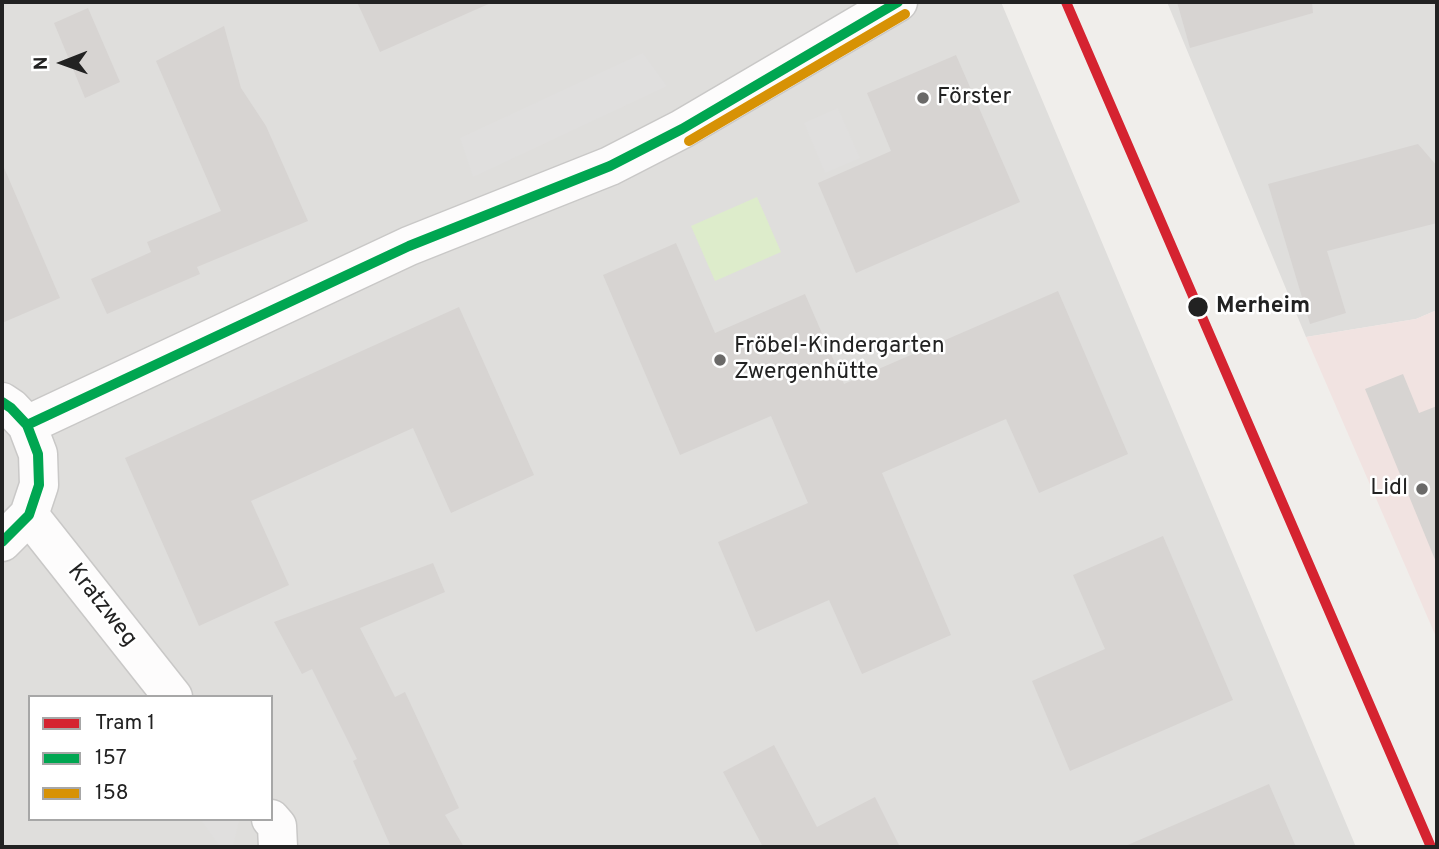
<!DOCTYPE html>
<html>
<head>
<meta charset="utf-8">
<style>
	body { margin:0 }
	#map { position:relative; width:1439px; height:849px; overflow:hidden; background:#f0eeeb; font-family:Overpass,sans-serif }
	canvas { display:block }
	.frame { position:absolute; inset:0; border:4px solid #222; pointer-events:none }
	.legend { position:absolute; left:28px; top:695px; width:245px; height:126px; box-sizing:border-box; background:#fff; border:2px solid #a7a7a7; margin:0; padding:9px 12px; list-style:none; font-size:21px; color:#222 }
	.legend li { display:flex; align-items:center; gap:14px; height:35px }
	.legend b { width:35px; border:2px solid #a7a7a7 }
	.north { position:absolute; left:28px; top:28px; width:70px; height:70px; -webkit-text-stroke:5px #fff; paint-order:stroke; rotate:269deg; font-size:19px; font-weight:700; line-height:28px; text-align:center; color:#222 }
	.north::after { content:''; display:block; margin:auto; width:24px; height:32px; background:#222; clip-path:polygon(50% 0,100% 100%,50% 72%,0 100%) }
</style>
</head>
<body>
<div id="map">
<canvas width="1439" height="849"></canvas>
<div class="frame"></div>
<ul class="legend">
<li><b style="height:9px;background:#d52330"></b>Tram 1</li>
<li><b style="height:9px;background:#00a651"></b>157</li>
<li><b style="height:9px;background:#d79205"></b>158</li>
</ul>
<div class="north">N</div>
</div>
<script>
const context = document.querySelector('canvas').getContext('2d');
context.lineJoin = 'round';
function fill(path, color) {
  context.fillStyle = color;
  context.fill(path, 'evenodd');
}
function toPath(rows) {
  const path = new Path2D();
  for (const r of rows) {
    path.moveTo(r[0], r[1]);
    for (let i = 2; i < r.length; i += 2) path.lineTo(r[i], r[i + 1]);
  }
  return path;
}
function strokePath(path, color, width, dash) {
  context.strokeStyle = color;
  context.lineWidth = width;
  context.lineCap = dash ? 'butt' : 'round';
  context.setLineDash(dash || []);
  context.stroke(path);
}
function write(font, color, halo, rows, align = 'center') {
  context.font = font + ' Overpass,sans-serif';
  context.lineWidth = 5;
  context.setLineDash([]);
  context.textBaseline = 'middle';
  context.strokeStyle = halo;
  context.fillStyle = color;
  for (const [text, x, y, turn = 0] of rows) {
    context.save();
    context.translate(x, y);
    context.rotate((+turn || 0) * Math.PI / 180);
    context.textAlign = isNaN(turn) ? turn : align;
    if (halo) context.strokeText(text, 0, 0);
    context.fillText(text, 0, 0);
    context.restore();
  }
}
fill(toPath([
	[2,2,1001,2,1356,847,2,847],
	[30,697,271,697,271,819,30,819],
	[1167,2,1437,2,1437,310,1416,319,1306,337]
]), '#dfdedc');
fill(toPath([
	[1437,310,1437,639,1306,337,1416,319]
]), '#f1e3e1');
fill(toPath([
	[757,197,781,252,715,281,691,226]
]), '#ddeccb');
fill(toPath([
	[643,53,667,86,473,177,460,138],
	[838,108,860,158,825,173,804,123],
	[200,819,238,819,239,821,233,847,220,847]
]), '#e0dfde');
fill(toPath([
	[357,2,493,2,380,52],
	[1177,2,1312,2,1313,13,1190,48],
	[88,8,120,82,85,98,54,23],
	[224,26,241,88,266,126,308,221,197,267,200,274,107,314,91,279,151,252,147,242,221,211,156,61],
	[956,55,1020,202,856,273,818,183,891,151,867,93],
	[1418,144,1437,166,1437,223,1327,251,1346,313,1310,324,1268,184],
	[2,163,60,298,2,323],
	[676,243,715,333,805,294,844,384,1058,291,1128,454,1039,493,1006,419,882,473,951,635,862,674,829,600,756,632,718,542,808,503,771,416,680,455,603,275],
	[459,307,534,475,451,513,413,428,251,501,289,585,199,626,125,458],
	[1403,374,1419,413,1437,406,1437,562,1436,562,1365,389],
	[1163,536,1233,700,1070,771,1032,681,1105,649,1073,575],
	[433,563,445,592,360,628,395,697,405,692,459,808,445,815,464,847,391,847,353,761,357,759,312,669,302,674,274,622],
	[774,745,817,827,875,797,900,847,763,847,723,772],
	[1269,784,1296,847,1123,847]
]), '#d7d4d2');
const minor = toPath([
	[29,515,173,697],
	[271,819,277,826,278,847]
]);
const tertiary = toPath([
	[2,402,11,408,27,425,38,454,39,485,29,515,2,542],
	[27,425,409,246,610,166,682,129,898,2]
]);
strokePath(minor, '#c9c8c7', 41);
strokePath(tertiary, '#c9c8c7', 41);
strokePath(minor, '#fdfcfc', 38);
strokePath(tertiary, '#fdfcfc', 38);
strokePath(toPath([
	[2,402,11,408,27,425,38,454,39,485,29,515,2,542],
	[27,425,409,246,610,166,682,129,898,2]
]), '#00a651', 10);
strokePath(toPath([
	[689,141,905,14]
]), '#d79205', 10);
strokePath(toPath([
	[1066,2,1431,847]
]), '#d52330', 10);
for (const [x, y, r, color] of [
	[923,98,7,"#6a6968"],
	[1198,307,11,"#222"],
	[720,360,7,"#6a6968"],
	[1422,489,7,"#6a6968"]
]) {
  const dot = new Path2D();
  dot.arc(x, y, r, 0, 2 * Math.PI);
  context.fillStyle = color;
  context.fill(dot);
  strokePath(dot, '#fff', 2.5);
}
write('23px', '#222', '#fff', [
	["Förster",937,98],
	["Fröbel-Kindergarten",734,347],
	["Zwergenhütte",734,373],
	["Lidl",1408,489,"right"]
], 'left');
write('bold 23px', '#222', '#fff', [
	["Merheim",1216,307]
], 'left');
write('23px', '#222', '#fff', [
	["Kratzweg",101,606,52]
]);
</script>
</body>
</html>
